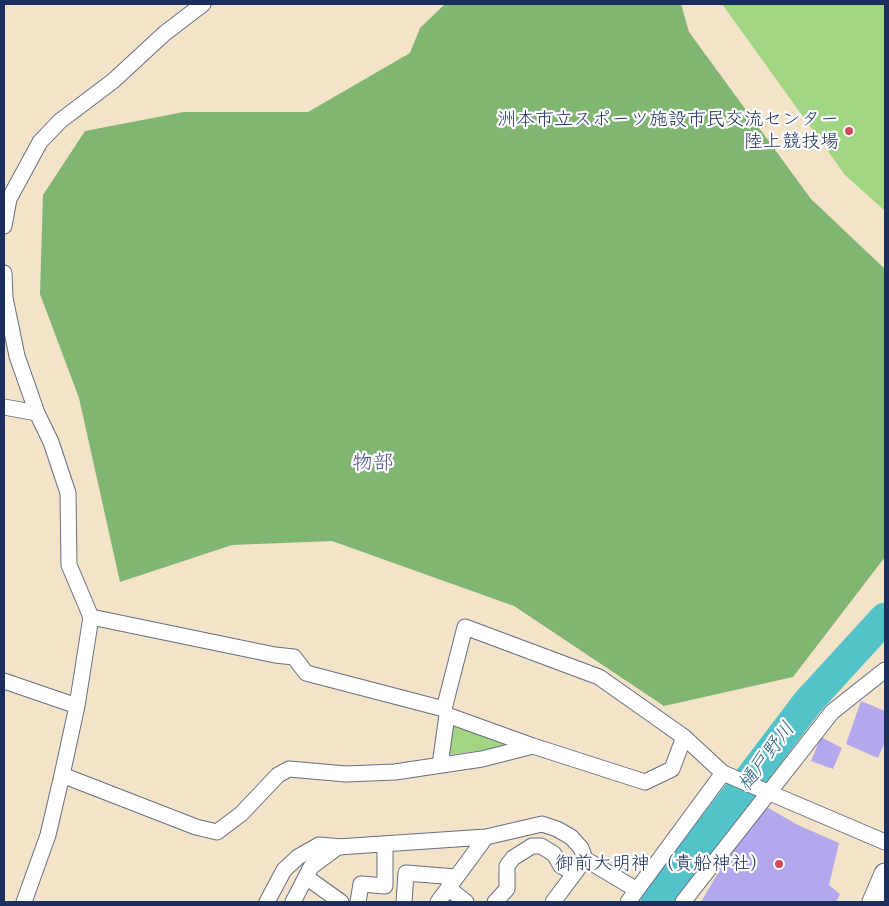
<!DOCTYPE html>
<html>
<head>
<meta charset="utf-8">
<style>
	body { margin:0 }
	#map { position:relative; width:889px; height:906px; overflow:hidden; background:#f3e3c8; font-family:Sriracha,sans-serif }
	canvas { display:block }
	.frame { position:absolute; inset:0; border:5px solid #1b2f5e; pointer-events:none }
</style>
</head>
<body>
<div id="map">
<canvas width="889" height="906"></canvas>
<div class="frame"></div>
</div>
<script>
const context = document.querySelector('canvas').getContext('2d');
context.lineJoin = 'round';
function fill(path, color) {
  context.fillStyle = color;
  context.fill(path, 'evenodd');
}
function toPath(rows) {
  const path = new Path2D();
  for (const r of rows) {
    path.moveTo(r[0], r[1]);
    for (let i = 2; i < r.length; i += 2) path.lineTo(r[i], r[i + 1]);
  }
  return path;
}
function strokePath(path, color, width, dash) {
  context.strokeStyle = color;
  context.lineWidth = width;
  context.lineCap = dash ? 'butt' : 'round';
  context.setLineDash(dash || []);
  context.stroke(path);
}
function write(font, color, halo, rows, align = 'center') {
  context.font = font + ' Sriracha,"Klee One",sans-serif';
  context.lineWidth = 4.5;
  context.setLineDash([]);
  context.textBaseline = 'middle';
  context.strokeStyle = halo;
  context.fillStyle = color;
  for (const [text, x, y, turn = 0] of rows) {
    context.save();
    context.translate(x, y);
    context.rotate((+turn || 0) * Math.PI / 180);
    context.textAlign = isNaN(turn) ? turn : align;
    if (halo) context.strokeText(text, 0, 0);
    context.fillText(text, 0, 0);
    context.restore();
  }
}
fill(toPath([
	[722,4,885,4,885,211,845,175],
	[453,724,514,746,447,755]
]), '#a1d483');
fill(toPath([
	[445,4,681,4,689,32,811,199,885,269,885,557,793,677,664,706,514,606,332,541,232,545,120,582,79,398,40,294,43,195,85,131,184,112,308,112,410,53,420,28]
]), '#80b671');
strokePath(toPath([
	[656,902,808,702,885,618]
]), '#54c2c9', 31);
fill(toPath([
	[861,701,885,711,885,742,878,758,846,744],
	[821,737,842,748,833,769,811,761],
	[763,805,798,825,839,843,829,885,840,894,836,902,701,902,741,834]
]), '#b3a8ed');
const minor = toPath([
	[4,226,9,199,40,142,60,121,113,81,165,33,203,4],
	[4,273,5,298,17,356,37,413,51,442,68,493,69,565,91,617,77,706,62,775,48,835,24,902],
	[4,407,37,413],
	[91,617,275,655,294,657,306,673,444,709,447,715,533,746],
	[4,681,77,706],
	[444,709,465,627,599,677,684,737,723,773,885,842],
	[440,765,447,715],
	[62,775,196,827,217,832,241,814,278,775,289,769,346,774,395,772,482,759,533,746,645,782,672,769,684,737],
	[306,877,341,902],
	[448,888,466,902],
	[267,902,284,870,298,857,319,845,342,847],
	[293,902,311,867,338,847,486,837,542,824,557,829,571,837,581,848,585,859,637,890],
	[358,902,361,884,385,886,385,844],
	[404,902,406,873,456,877],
	[438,902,486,837],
	[495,902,507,889,507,866,513,858,532,846,541,846,554,854,561,866,574,873],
	[553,902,580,866],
	[628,902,723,773],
	[683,902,832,712,885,670]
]);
const secondary = toPath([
	[873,902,885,874]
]);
strokePath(minor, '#676e83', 17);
strokePath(secondary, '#676e83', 23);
strokePath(minor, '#fff', 15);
strokePath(secondary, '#fff', 21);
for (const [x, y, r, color] of [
	[849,131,5,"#d1495b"],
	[779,864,5,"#d1495b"]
]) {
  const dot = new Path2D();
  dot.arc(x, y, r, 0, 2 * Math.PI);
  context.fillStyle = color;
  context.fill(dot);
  strokePath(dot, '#fff', 2);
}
write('19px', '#1b2f5e', '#fff', [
	["洲本市立スポーツ施設市民交流センター",839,120],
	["陸上競技場",839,142],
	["御前大明神 （貴船神社）",769,864]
], 'right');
write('italic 20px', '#2f6283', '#fff', [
	["樋戸野川",767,757,-53]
]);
write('21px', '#505990', '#fff', [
	["物部",373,464]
]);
</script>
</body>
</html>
